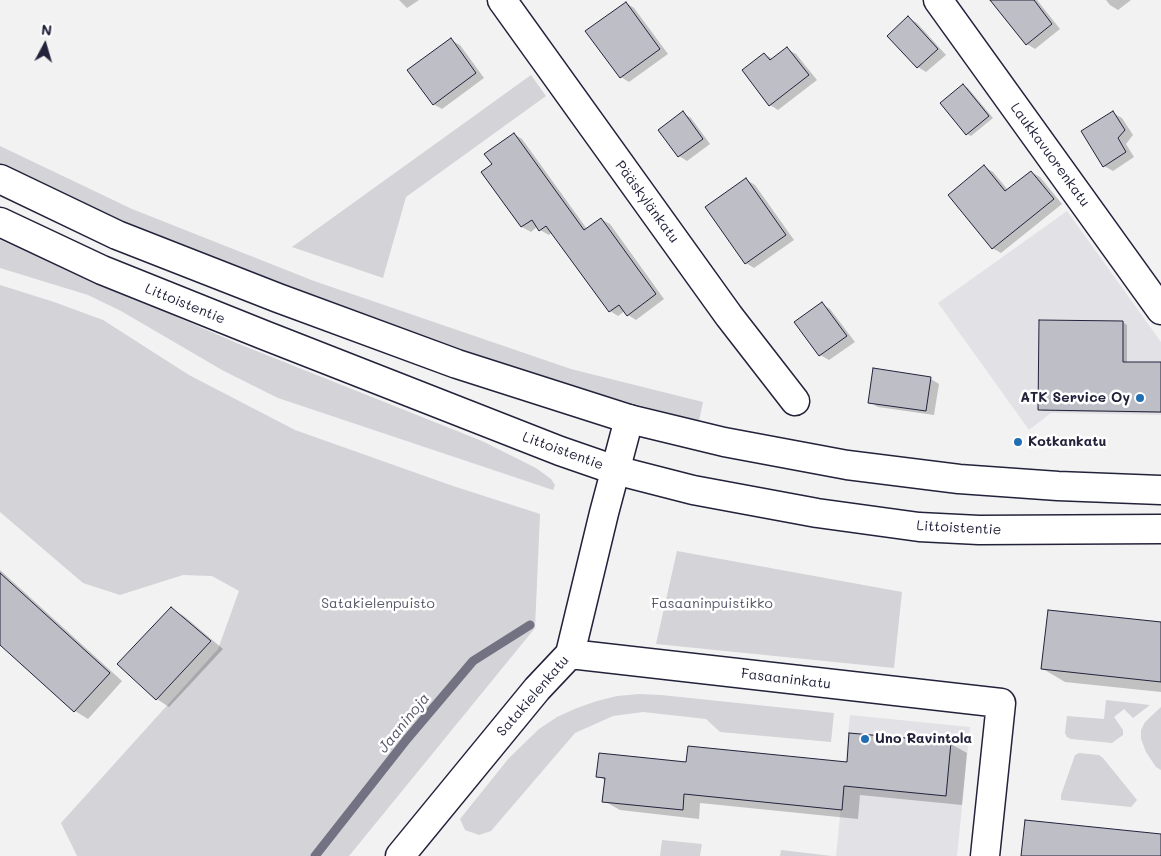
<!DOCTYPE html>
<html>
<head>
<meta charset="utf-8">
<style>
	body { margin:0 }
	#map { position:relative; width:1161px; height:856px; overflow:hidden; background:#f2f2f3; font-family:Mali,sans-serif }
	canvas { display:block }
	.north { position:absolute; left:20px; top:20px; width:50px; height:50px; -webkit-text-stroke:4px #fff; paint-order:stroke; rotate:6deg; font-size:14px; font-weight:700; line-height:20px; text-align:center; color:#22223b }
	.north::after { content:''; display:block; margin:auto; width:18px; height:22px; background:#22223b; clip-path:polygon(50% 0,100% 100%,50% 72%,0 100%) }
</style>
</head>
<body>
<div id="map">
<canvas width="1161" height="856"></canvas>
<div class="north">N</div>
</div>
<script>
const context = document.querySelector('canvas').getContext('2d');
context.lineJoin = 'round';
function fill(path, color) {
  context.fillStyle = color;
  context.fill(path, 'evenodd');
}
function toPath(rows) {
  const path = new Path2D();
  for (const r of rows) {
    path.moveTo(r[0], r[1]);
    for (let i = 2; i < r.length; i += 2) path.lineTo(r[i], r[i + 1]);
  }
  return path;
}
function strokePath(path, color, width, dash) {
  context.strokeStyle = color;
  context.lineWidth = width;
  context.lineCap = dash ? 'butt' : 'round';
  context.setLineDash(dash || []);
  context.stroke(path);
}
function write(font, color, halo, rows, align = 'center') {
  context.font = font + ' Mali,sans-serif';
  context.lineWidth = 5;
  context.setLineDash([]);
  context.textBaseline = 'middle';
  context.strokeStyle = halo;
  context.fillStyle = color;
  for (const [text, x, y, turn = 0] of rows) {
    context.save();
    context.translate(x, y);
    context.rotate((+turn || 0) * Math.PI / 180);
    context.textAlign = isNaN(turn) ? turn : align;
    if (halo) context.strokeText(text, 0, 0);
    context.fillText(text, 0, 0);
    context.restore();
  }
}
fill(toPath([
	[1067,211,1161,342,1161,415,1051,413,1029,430,938,303],
	[850,715,970,727,957,856,836,856]
]), '#e2e2e6');
fill(toPath([
	[531,75,546,96,406,197,383,278,292,247],
	[0,146,132,209,314,281,571,369,703,402,699,421,562,385,306,294,125,222,0,164],
	[0,240,239,344,482,441,536,468,551,479,555,485,553,490,278,398,222,370,121,311,88,295,0,268],
	[0,285,54,302,103,320,189,375,295,430,453,486,540,514,535,628,349,856,77,856,61,823,218,649,239,591,212,576,183,575,120,595,83,583,0,512],
	[677,551,902,592,894,668,656,644],
	[639,694,661,695,834,713,831,742,720,732,706,719,643,712,613,716,575,733,491,831,479,835,465,830,460,819,509,758,539,729,557,717,577,708,597,701,617,696],
	[1106,700,1150,705,1133,718,1124,709,1114,717,1123,730,1123,735,1112,743,1071,739,1067,737,1065,733,1067,716,1104,719],
	[1161,707,1161,770,1156,767,1146,752,1141,739,1141,730,1145,722],
	[1079,753,1099,755,1103,758,1137,800,1131,807,1061,800,1061,795,1075,755],
	[662,840,702,844,700,856,660,856],
	[781,850,832,856,780,856]
]), '#d3d3d8');
fill(toPath([
	[399,0,419,0,407,8],
	[1004,0,1037,0,1060,29,1035,49,1027,44],
	[1106,0,1131,0,1118,10,1110,5],
	[626,3,634,8,668,54,629,82,621,77],
	[908,18,917,23,946,55,926,72,918,67],
	[451,40,460,45,484,78,442,109,433,104],
	[787,49,796,54,817,80,778,110,770,105,764,54,773,59],
	[964,86,968,88,993,118,971,136,967,134],
	[683,113,691,118,710,144,687,161,679,156],
	[1113,113,1122,118,1133,135,1126,144,1134,157,1113,171,1104,166],
	[514,134,522,139,587,229,601,219,610,224,664,299,636,320,628,315,625,311,618,316,610,311,552,232,549,235,540,230,538,226,531,232,522,227,483,172,493,164],
	[985,167,993,172,1008,190,1031,172,1040,177,1062,204,1001,253,992,248],
	[747,180,755,185,794,240,754,268,746,263],
	[822,304,830,309,855,342,829,360,820,355,796,322],
	[1123,322,1127,325,1127,363,1161,363,1161,413,1043,411,1039,409],
	[931,379,939,384,934,415,878,407,869,402],
	[0,570,122,681,88,719,75,711,0,643],
	[171,609,184,616,223,649,169,707,157,699],
	[1161,623,1161,692,1065,682,1043,669],
	[850,734,951,744,967,753,962,805,860,795,858,819,700,803,699,819,620,810,604,801,606,781,598,776,687,764,848,764]
]), '#0003');
strokePath(toPath([
	[315,856,407,739,473,661,530,625]
]), '#727282', 9);
const building = toPath([
	[990,0,1034,0,1052,24,1026,45,990,0],
	[626,2,660,49,620,78,585,31,626,2],
	[908,16,938,49,917,68,887,36,908,16],
	[451,38,476,73,433,105,407,70,451,38],
	[787,47,809,75,769,106,742,70,764,53,770,60,787,47],
	[963,84,989,116,966,135,940,103,963,84],
	[683,111,703,139,678,157,658,130,683,111],
	[1113,111,1125,130,1118,138,1126,152,1103,167,1081,131,1113,111],
	[514,133,584,230,601,218,656,294,627,316,619,305,609,312,546,226,539,231,532,220,521,227,481,172,492,164,484,154,514,133],
	[984,165,1005,191,1031,171,1054,199,992,249,948,195,984,165],
	[746,178,786,235,745,264,705,207,746,178],
	[822,302,847,336,819,356,794,322,822,302],
	[1039,320,1123,321,1123,362,1161,362,1161,412,1038,410,1039,320],
	[873,368,931,377,926,411,868,403,873,368],
	[0,573,110,673,74,712,0,645,0,573],
	[171,607,211,641,156,700,117,664,171,607],
	[1048,610,1161,622,1161,682,1041,669,1048,610],
	[849,733,951,742,946,796,844,786,842,810,684,794,683,810,602,802,605,778,596,777,599,753,686,762,688,746,847,762,849,733],
	[1025,820,1161,834,1161,856,1021,856,1025,820]
]);
fill(building, '#bebec6');
strokePath(building, '#22223b', 1);
const street = toPath([
	[502,0,729,316,795,401],
	[938,0,1161,310],
	[570,654,1001,703,985,856],
	[400,856,537,689,570,654,604,513,629,419]
]);
const secondary = toPath([
	[0,179,117,235,278,298,457,364,629,419,724,442,847,465,959,479,1058,486,1161,490],
	[0,222,102,270,264,335,560,451,615,470,693,490,817,513,919,527,979,530,1161,529]
]);
strokePath(street, '#22223b', 31);
strokePath(secondary, '#22223b', 31);
strokePath(street, '#fff', 28);
strokePath(secondary, '#fff', 28);
for (const [x, y, r, color] of [
	[1140,398,5,"#1f6fb2"],
	[1018,442,5,"#1f6fb2"],
	[865,739,5,"#1f6fb2"]
]) {
  const dot = new Path2D();
  dot.arc(x, y, r, 0, 2 * Math.PI);
  context.fillStyle = color;
  context.fill(dot);
  strokePath(dot, '#fff', 2);
}
write('14px', '#22223b', '#fff', [
	["Laukkavuorenkatu",1050,155,54],
	["Pääskylänkatu",647,202,54],
	["Littoistentie",185,304,22],
	["Littoistentie",563,451,20],
	["Littoistentie",959,528,3],
	["Fasaaninkatu",786,679,7],
	["Satakielenkatu",533,696,-49]
]);
write('bold 14px', '#22223b', '#fff', [
	["ATK Service Oy",1130,398,"right"],
	["Kotkankatu",1028,442],
	["Uno Ravintola",875,739]
], 'left');
write('14px', '#57576a', '#fff', [
	["Satakielenpuisto",378,604],
	["Fasaaninpuistikko",712,604]
]);
write('italic 15px', '#58586b', '#fff', [
	["Jaaninoja",404,723,-51]
]);
</script>
</body>
</html>
